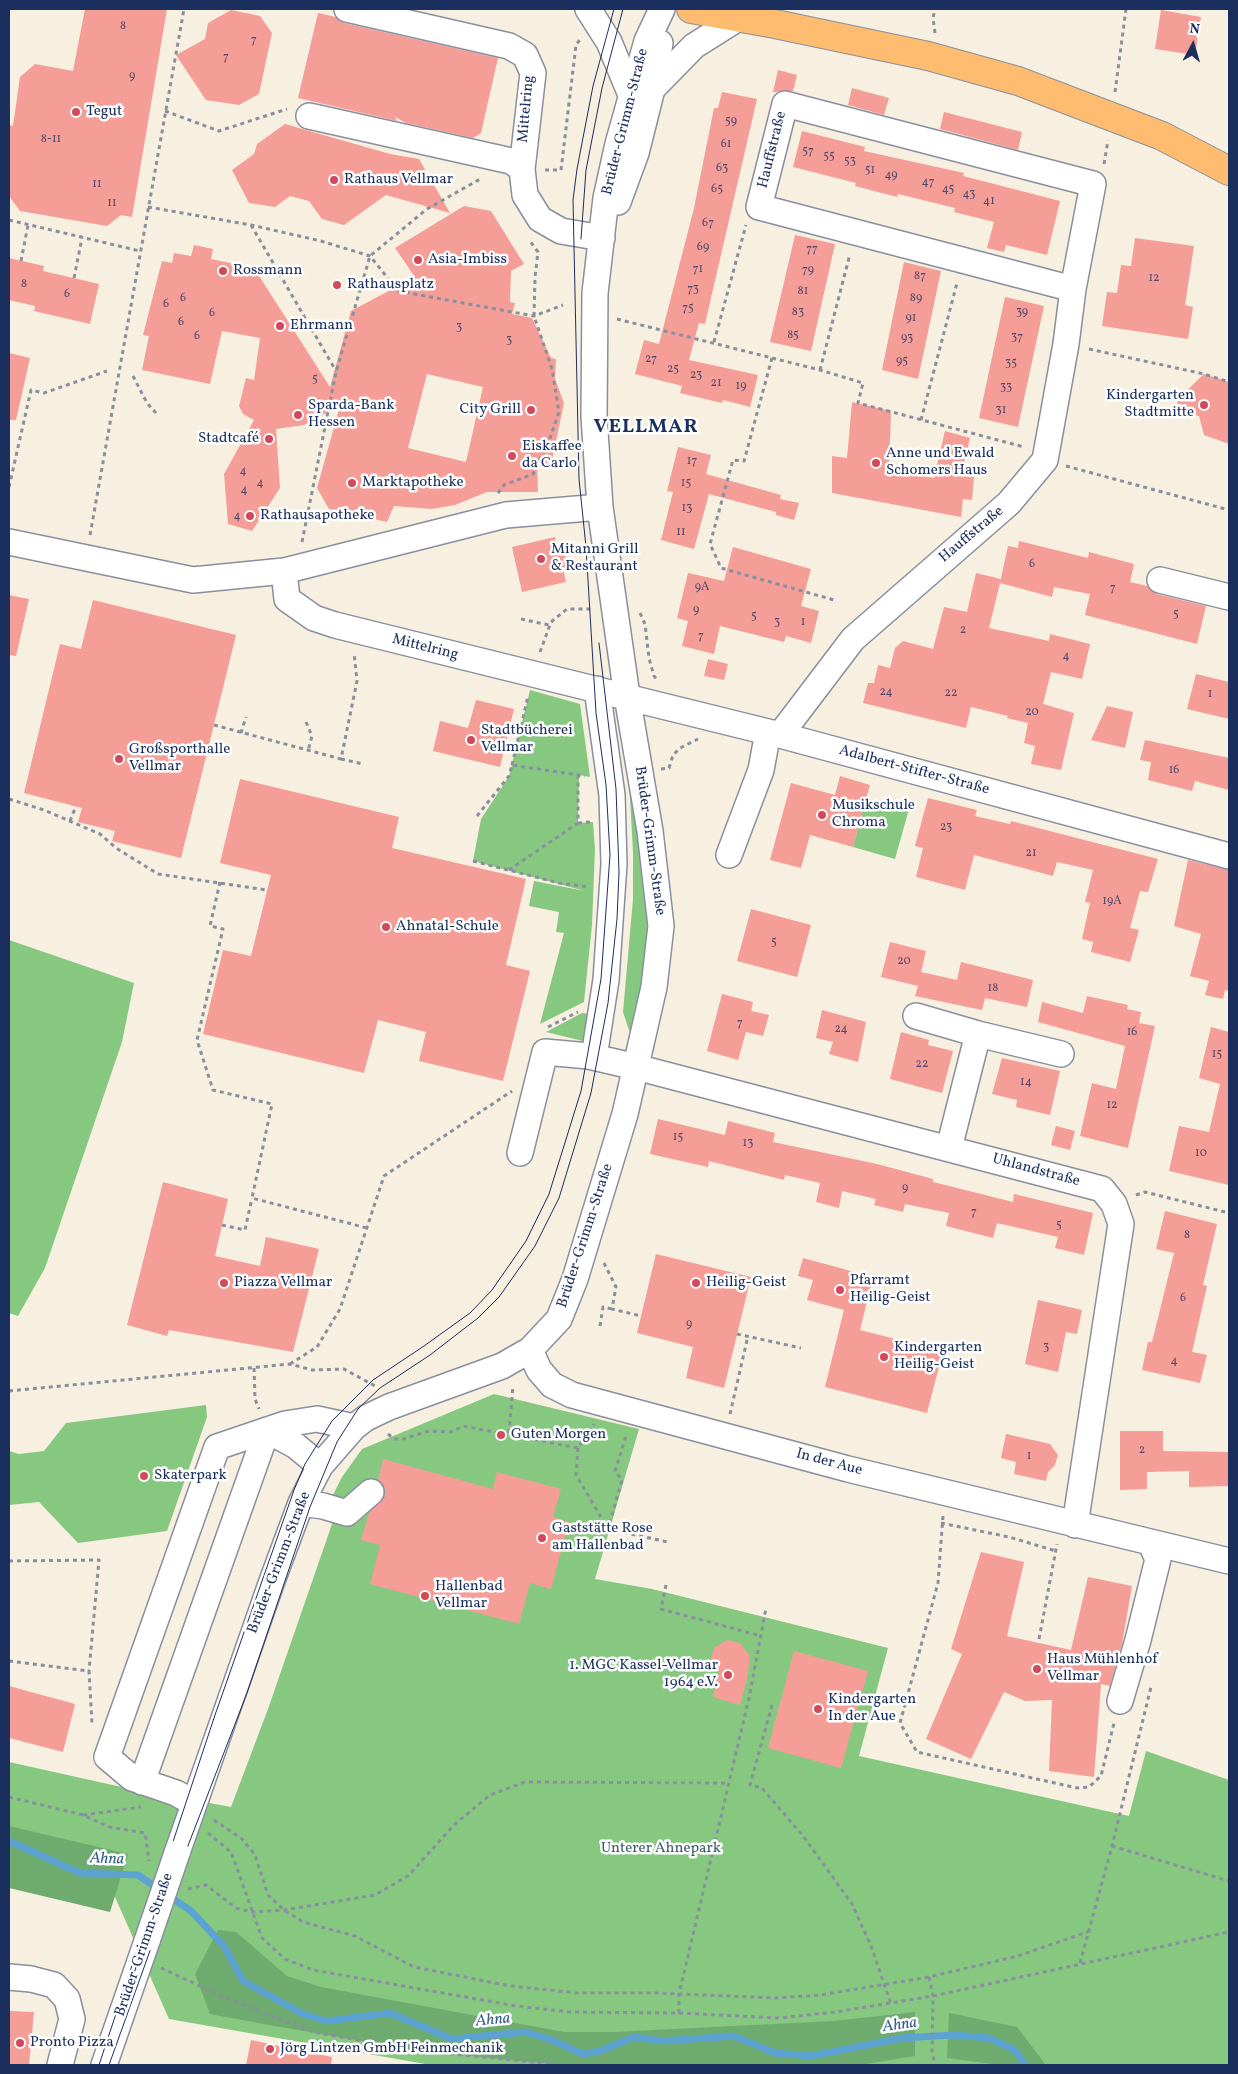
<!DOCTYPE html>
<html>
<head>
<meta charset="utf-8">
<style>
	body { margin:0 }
	#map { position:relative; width:1238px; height:2074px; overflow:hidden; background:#f7efdf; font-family:Vollkorn,serif }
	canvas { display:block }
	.frame { position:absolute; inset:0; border:10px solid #1b2f5e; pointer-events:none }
	.north { position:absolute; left:1168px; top:20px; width:50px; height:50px; -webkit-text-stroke:4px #fff; paint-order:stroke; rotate:6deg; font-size:14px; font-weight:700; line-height:20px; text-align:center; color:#1b2f5e }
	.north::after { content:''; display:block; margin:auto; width:18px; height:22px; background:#1b2f5e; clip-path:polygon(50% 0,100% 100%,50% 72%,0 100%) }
</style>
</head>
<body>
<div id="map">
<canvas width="1238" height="2074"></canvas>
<div class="frame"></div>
<div class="north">N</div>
</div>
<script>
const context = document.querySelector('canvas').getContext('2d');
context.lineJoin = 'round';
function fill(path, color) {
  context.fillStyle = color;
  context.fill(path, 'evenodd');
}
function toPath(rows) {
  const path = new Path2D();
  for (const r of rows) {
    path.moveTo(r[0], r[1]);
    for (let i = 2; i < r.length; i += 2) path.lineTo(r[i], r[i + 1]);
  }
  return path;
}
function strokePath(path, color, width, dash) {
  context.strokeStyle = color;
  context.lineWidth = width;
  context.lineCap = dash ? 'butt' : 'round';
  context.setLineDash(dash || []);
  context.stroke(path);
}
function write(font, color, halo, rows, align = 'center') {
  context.font = font + ' Vollkorn,serif';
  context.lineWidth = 5;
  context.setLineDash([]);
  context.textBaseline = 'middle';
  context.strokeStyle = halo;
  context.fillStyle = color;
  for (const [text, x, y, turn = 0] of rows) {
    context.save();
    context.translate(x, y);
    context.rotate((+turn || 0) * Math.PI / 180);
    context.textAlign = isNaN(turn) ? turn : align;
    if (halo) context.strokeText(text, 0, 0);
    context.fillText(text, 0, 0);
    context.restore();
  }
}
fill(toPath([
	[530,690,580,704,590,777,579,775,578,823,593,822,595,849,592,925,584,1002,540,1024,564,933,556,932,559,912,529,906,534,881,585,891,473,861,481,819,509,776],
	[629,781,632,781,650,911,646,980,631,1036,623,1012,633,899,633,852],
	[866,798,909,809,895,859,853,847],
	[9,940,134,983,122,1042,45,1268,18,1316,9,1313],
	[582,1013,591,1014,587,1042,546,1032],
	[494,1394,639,1429,595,1579,652,1589,888,1648,859,1756,1129,1816,1146,1751,1229,1780,1229,2065,431,2065,169,2019,115,1897,9,1873,9,1762,117,1786,231,1807,268,1709,332,1524,327,1507,342,1477,362,1449],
	[206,1405,207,1417,167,1531,78,1543,39,1502,9,1505,9,1451,19,1454,44,1451,66,1423]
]), '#87c880');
fill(toPath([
	[9,1826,128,1854,110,1912,9,1888],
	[218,1930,236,1932,287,1976,321,1987,564,2032,614,2032,834,2021,915,2012,915,2056,860,2065,563,2065,420,2051,269,2025,210,2014,195,1974],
	[949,2013,1017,2027,1046,2065,1000,2065,947,2058]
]), '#6dac6e');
strokePath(toPath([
	[9,1841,80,1873,138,1875,191,1911,224,1946,243,1981,303,2014,327,2021,390,2013,452,2039,525,2032,549,2039,583,2054,600,2051,634,2037,664,2041,734,2036,775,2053,811,2056,902,2038,954,2035,989,2038,1015,2050,1025,2065]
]), '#5da3d2', 7);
fill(toPath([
	[85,9,167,9,132,217,121,215,107,226,20,211,9,196,9,125,13,126,20,77,35,64,73,71],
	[231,10,260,16,272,33,259,94,239,105,206,100,176,55,205,39,208,23],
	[1161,10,1201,17,1195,55,1155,49],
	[318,13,336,17,344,23,498,58,481,133,473,138,406,123,395,117,397,121,298,98],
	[778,70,797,75,793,91,773,92],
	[852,88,889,98,884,115,848,105],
	[722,92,757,99,705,324,699,323,689,360,758,375,750,407,723,400,722,403,680,393,682,386,635,374,644,340,659,344,694,208,714,108,718,108],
	[944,112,1022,132,1018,150,940,129],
	[285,124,390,154,419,159,450,213,386,195,344,225,322,219,309,201,290,196,275,207,249,203,232,170,254,154,257,144],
	[802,131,865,147,864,151,964,173,963,176,1060,201,1047,255,1006,245,1004,252,987,248,994,222,954,212,955,208,898,194,897,197,855,186,856,183,793,167],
	[464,206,491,211,524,264,511,271,510,302,515,303,512,314,532,318,551,358,556,359,555,379,564,403,551,465,537,463,538,492,487,492,455,505,432,509,394,506,387,522,329,509,317,488,340,406,304,425,276,429,280,488,252,531,228,524,224,474,254,420,243,414,239,406,246,378,254,380,260,338,222,331,210,384,142,370,149,336,143,335,162,261,172,263,174,253,191,256,194,245,213,249,211,259,254,268,330,387,351,311,415,277,395,248],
	[427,374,483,387,466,462,408,448],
	[795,235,835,244,811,351,770,342],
	[1135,238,1194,246,1185,305,1193,307,1188,339,1102,326,1107,292,1117,293,1121,265,1131,266],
	[9,258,44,266,43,271,99,284,90,324,34,311,35,306,9,300],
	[904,262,941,271,918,379,882,370],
	[1005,297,1044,306,1018,427,979,418],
	[9,353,30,358,16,420,9,420],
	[1204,374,1229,382,1229,444,1204,435,1199,416,1179,411,1177,400],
	[852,402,891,411,889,470,934,478,945,431,970,438,961,476,974,477,972,500,963,499,961,517,832,493,832,456,847,458],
	[678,447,711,455,706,474,781,495,777,511,780,499,799,503,794,520,776,515,776,512,709,494,694,549,661,540,673,492,667,491],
	[555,537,558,551,564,549,568,567,563,568,566,582,522,592,512,547],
	[1019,541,1088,558,1089,552,1134,564,1130,582,1147,586,1157,594,1206,606,1197,644,1085,615,1090,594,1054,587,1052,597,1000,583,1008,546,1018,548],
	[733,547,811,569,801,606,819,611,811,643,786,636,784,642,720,626,714,654,682,646,688,621,677,618,688,573,724,581],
	[976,573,1001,579,989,628,1049,641,1050,634,1090,644,1082,679,1051,672,1043,704,1074,713,1061,770,1031,764,1035,746,1024,743,1028,723,1007,718,1008,716,971,707,966,728,863,703,868,683,874,683,878,665,890,668,895,648,903,641,933,649,944,607,967,612],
	[9,595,29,599,16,656,9,655],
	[93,600,236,635,181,858,112,841,115,831,78,822,82,808,24,793,60,644,81,649],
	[708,659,728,664,724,680,704,676],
	[1196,674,1229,682,1229,719,1187,709],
	[476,700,514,709,500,767,433,751,440,721,468,728],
	[1107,706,1133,712,1125,748,1091,740],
	[1145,740,1229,758,1229,790,1195,781,1192,791,1148,780,1151,762,1140,760],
	[840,776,870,785,853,847,810,835,801,868,770,860,791,783,835,795],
	[240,779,399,817,392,848,526,879,506,965,530,971,503,1081,419,1061,426,1032,378,1020,364,1073,203,1034,223,950,251,956,271,875,220,863],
	[928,798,977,810,975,816,1010,824,1011,821,1158,859,1148,892,1140,891,1130,928,1139,930,1130,962,1091,952,1093,942,1082,939,1090,903,1085,902,1093,870,1057,862,1053,876,974,855,965,890,916,877,923,848,915,846],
	[1188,860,1229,870,1229,991,1225,990,1223,999,1205,995,1209,981,1190,976,1201,934,1174,926],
	[751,909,811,925,797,977,737,961],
	[890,942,926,951,921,972,957,980,961,962,1033,980,1027,1007,985,998,982,1010,915,996,918,986,881,977],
	[722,994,753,1002,751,1011,769,1015,763,1036,746,1032,738,1060,707,1051],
	[1087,996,1128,1005,1127,1009,1141,1012,1139,1023,1155,1026,1128,1148,1080,1136,1092,1083,1116,1089,1125,1046,1038,1022,1042,1002,1083,1013],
	[822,1010,866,1022,858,1062,829,1054,833,1042,816,1038],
	[1211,1027,1229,1032,1229,1185,1169,1171,1179,1126,1209,1132,1220,1084,1199,1078],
	[901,1032,929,1040,928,1045,953,1051,942,1093,890,1079],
	[1002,1058,1060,1071,1050,1115,1016,1107,1017,1100,992,1094],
	[658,1119,725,1135,728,1121,775,1133,773,1142,877,1164,933,1179,933,1182,1013,1202,1014,1194,1093,1213,1084,1255,1055,1248,1058,1237,997,1223,993,1238,946,1226,949,1213,905,1204,903,1212,874,1205,876,1199,842,1191,839,1208,816,1202,820,1183,785,1175,784,1180,709,1161,708,1167,650,1154],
	[1056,1126,1075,1131,1070,1150,1051,1145],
	[163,1182,228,1199,215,1256,260,1266,266,1237,319,1249,293,1352,169,1330,167,1336,127,1325],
	[1165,1211,1217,1224,1203,1285,1207,1286,1192,1352,1207,1355,1200,1383,1142,1370,1148,1342,1152,1342,1174,1253,1156,1249],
	[656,1254,751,1277,724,1388,686,1378,693,1347,637,1333],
	[803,1258,873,1277,860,1330,943,1351,927,1413,825,1387,844,1310,807,1300,813,1280,798,1276],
	[1038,1300,1082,1310,1077,1334,1066,1332,1058,1372,1025,1364],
	[1120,1431,1163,1431,1163,1451,1229,1452,1229,1486,1189,1487,1189,1471,1147,1472,1147,1489,1120,1490],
	[1006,1434,1050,1444,1058,1455,1055,1465,1048,1472,1046,1481,1014,1474,1016,1462,1001,1458],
	[383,1459,493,1489,497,1472,561,1489,553,1517,569,1522,551,1589,530,1583,519,1624,370,1584,380,1545,361,1540,369,1513,385,1496,385,1489,378,1480],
	[981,1552,1024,1562,1007,1636,1071,1650,1088,1577,1132,1586,1122,1644,1110,1686,1101,1684,1094,1777,1049,1771,1052,1700,1025,1701,1004,1692,971,1759,926,1739,962,1654,951,1649],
	[727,1640,740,1643,750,1656,747,1679,740,1705,713,1697,719,1673,711,1659,714,1648],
	[794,1651,868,1671,841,1768,768,1748],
	[9,1686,75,1704,63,1752,9,1738],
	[9,2011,34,2012,29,2065,9,2065],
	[251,2040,332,2057,331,2065,246,2065]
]), '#f59d97');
const minor = toPath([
	[347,9,509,46,525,55,533,73,522,169,525,195,540,219,561,231,602,238],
	[588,9,609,42,631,95],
	[652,89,694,46,740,17],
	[309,116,511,161,522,169],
	[618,202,636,153,652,89,660,43],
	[9,542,193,580,284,571,506,515,600,507],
	[284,571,287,599,314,618,335,625,780,735,1229,856],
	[1160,580,1229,597],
	[780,735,853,639,1009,503,1045,460,1066,344,1073,289,1093,184,785,104,759,207,1073,289],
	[729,855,761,770,768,732],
	[916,1016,978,1034],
	[594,1057,606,980,614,864,612,795,597,689],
	[949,1148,978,1034,1061,1054],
	[520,1153,545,1052,589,1056,636,1067,1102,1189,1114,1204,1121,1224,1075,1525],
	[530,1350,539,1370,552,1385,572,1395,848,1469,1229,1561],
	[301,1503,323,1506,347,1513,371,1492],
	[1120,1701,1138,1640,1158,1559,1150,1542],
	[142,1782,267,1430,296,1446,320,1466],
	[194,1803,176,1793,132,1778,107,1757,217,1447,285,1424,317,1419,354,1427],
	[177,1853,272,1581,301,1503,320,1466,354,1427,366,1418,389,1407,502,1366,530,1350,559,1319,575,1279,625,1114,654,987,661,926,650,831,627,696,600,507,594,416,595,293,606,198,618,144,647,41,662,9],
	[9,1977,31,1979,54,1985,67,1999,72,2019,60,2065],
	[104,2065,148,1938]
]);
const major = toPath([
	[691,9,775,24,928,56,1018,81,1162,136,1229,171]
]);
strokePath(minor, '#898f9e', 28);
strokePath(major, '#898f9e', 30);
strokePath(toPath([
	[935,33,933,18,935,9],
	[1115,92,1126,9],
	[165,111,219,131,287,109],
	[1104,164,1108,140],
	[545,170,561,170,576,45,581,38],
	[148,207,251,225,321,241,370,256,398,291,534,316,563,305],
	[9,220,140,251],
	[251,225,336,371],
	[21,261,28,225],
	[74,278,82,238],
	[617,319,820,370,863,383,858,403,1024,447],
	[714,342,746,225],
	[1089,349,1204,374,1229,382],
	[772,358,744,461,733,460,710,544,721,568,834,600],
	[820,370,850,254],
	[133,376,147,403,156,413],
	[921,420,957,283],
	[1066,466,1229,510],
	[9,487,31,390,44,393,107,371],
	[498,493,504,485,533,474,550,438,559,412,552,369,534,316,535,277,538,252,530,241],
	[90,535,184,9],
	[302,542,336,372,370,256,427,209,482,178],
	[640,613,645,624,649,658,654,676,658,681],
	[521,619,549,625],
	[540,652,551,622,567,609,591,609],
	[306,722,312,736,308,751],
	[214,725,341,759,357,681,354,653],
	[241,733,246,717],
	[341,759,363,764],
	[512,765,528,696],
	[661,769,669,768,673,755,680,748,698,739],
	[9,799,44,810,100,834,116,848,158,874,267,890],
	[477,816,509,776,512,765,585,776],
	[70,821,76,806],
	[578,823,590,822],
	[473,861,559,883,589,887],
	[509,870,578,823,578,775],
	[220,882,210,926,223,929,197,1040,213,1090,272,1104,252,1198,367,1228],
	[548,1027,578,1012],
	[1136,1195,1145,1192,1229,1213],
	[222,1225,245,1230,252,1198],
	[604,1263,616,1287,612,1309,641,1316],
	[600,1326,603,1307,612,1309],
	[737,1334,801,1348],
	[290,1364,317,1347,340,1309,384,1176,512,1091],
	[254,1368,255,1399,259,1409],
	[9,1391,290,1364,312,1370,344,1369,377,1387],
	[730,1414,748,1336],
	[509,1433,513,1386],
	[388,1434,394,1439,403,1439,429,1431,451,1432,463,1426,578,1448,594,1424],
	[578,1448,576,1475,608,1529,622,1480,615,1471,627,1433],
	[943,1516,938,1583,900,1723,917,1752,1077,1788,1089,1787,1101,1776,1114,1723],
	[941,1523,1009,1537,1056,1551],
	[608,1529,668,1542],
	[9,1561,99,1560,89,1671],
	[666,1585,661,1609,761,1636],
	[1039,1639,1057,1544],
	[9,1661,89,1671,92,1724],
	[772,1705,750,1785,762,1788,803,1836,852,1904,871,1946,891,2004],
	[9,1797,83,1815,109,1827,145,1833,149,1861],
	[83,1815,141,1807],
	[214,1820,242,1839,255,1855,268,1895,284,1910,303,1922,355,1936,414,1967,510,1986,578,1993,656,1993,776,1998,820,1995,929,1977,1018,1956,1090,1931],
	[208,1833,231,1852,262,1938,285,1959,313,1970,516,2006,570,2012,679,2013,779,2018,836,2012,933,1996,1229,1932],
	[1112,1846,1229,1881],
	[188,1889,206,1885,236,1908,251,1912,284,1910,375,1895,408,1876,455,1824,490,1795,525,1782,728,1783],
	[1080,1963,1112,1846,1151,1687],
	[161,1968,233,2001,313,2032,420,2051,563,2065],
	[929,1977,933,1996,932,2051,935,2065],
	[679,2013,679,1994,749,1698,766,1608]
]), '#898f9e', 3, [4, 4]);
strokePath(minor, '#fff', 25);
strokePath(major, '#febc70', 28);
strokePath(toPath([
	[581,239,586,170,602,88,623,9],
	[99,2065,215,1715,294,1490,305,1464,332,1421,373,1380,424,1346,470,1313,492,1290,526,1241,549,1194,581,1091,601,979,610,855,606,785,596,713,586,547,579,479,573,200,577,169,593,86,614,9],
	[109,2065,184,1856,247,1693,310,1507,337,1442,358,1409,380,1388,430,1355,478,1318,499,1297,535,1246,559,1198,591,1093,608,1003,617,919,619,872,616,789,599,643]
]), '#1b2f5e', 1);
const minorBridge = toPath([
	[148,1938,177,1853]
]);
strokePath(minorBridge, '#898f9e', 28, []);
strokePath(minorBridge, '#fff', 25);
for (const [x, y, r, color] of [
	[76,112,5,"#d1495b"],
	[334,180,5,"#d1495b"],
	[418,260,5,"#d1495b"],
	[223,271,5,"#d1495b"],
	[337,285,5,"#d1495b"],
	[280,326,5,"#d1495b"],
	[1204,405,5,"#d1495b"],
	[531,410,5,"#d1495b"],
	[298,415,5,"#d1495b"],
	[269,439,5,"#d1495b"],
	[512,456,5,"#d1495b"],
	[876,463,5,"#d1495b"],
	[352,483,5,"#d1495b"],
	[250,516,5,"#d1495b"],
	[541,559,5,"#d1495b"],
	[471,740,5,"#d1495b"],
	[119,759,5,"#d1495b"],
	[822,815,5,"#d1495b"],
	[386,927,5,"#d1495b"],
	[224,1283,5,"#d1495b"],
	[696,1283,5,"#d1495b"],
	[840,1290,5,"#d1495b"],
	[884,1357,5,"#d1495b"],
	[501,1435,5,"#d1495b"],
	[144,1476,5,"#d1495b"],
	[542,1538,5,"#d1495b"],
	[425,1596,5,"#d1495b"],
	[1037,1669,5,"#d1495b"],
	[728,1675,5,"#d1495b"],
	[818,1709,5,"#d1495b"],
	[20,2043,5,"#d1495b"],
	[270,2049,5,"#d1495b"]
]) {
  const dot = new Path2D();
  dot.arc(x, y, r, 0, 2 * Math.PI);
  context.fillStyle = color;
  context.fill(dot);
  strokePath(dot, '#fff', 2);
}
write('12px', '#524a6c', null, [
	["8",123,27],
	["7",254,41],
	["7",226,58],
	["9",132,77],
	["59",731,122],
	["8-11",51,140],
	["61",726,145],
	["57",808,152],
	["55",829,157],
	["53",850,162],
	["63",722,169],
	["51",870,171],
	["49",891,176],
	["47",928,183],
	["11",97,185],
	["65",717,190],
	["45",948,190],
	["43",969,195],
	["41",989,202],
	["11",112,204],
	["67",708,224],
	["69",703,248],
	["77",812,250],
	["71",698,270],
	["79",808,271],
	["87",920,277],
	["12",1154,279],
	["8",24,285],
	["73",693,290],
	["81",803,292],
	["6",67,295],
	["6",183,299],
	["89",916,299],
	["6",166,305],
	["75",688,309],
	["83",798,313],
	["39",1022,313],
	["6",212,314],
	["91",911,319],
	["6",181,323],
	["3",459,328],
	["85",793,336],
	["6",197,337],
	["37",1017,338],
	["93",907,339],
	["3",509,341],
	["27",651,360],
	["95",902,362],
	["35",1011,364],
	["25",673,370],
	["23",696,376],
	["5",315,380],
	["21",716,384],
	["19",741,387],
	["33",1006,388],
	["31",1001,411],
	["17",692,462],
	["4",243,472],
	["4",260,484],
	["15",686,484],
	["4",244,491],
	["13",687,509],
	["4",237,517],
	["11",681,533],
	["6",1032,565],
	["9A",702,588],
	["7",1113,589],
	["9",696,611],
	["5",1176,615],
	["5",754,617],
	["3",777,623],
	["1",803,623],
	["2",963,631],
	["7",701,637],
	["4",1066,657],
	["24",886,693],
	["22",951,694],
	["1",1210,695],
	["20",1032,713],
	["16",1174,771],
	["23",946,828],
	["21",1031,854],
	["19A",1112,902],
	["5",774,943],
	["20",904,962],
	["18",993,989],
	["7",740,1024],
	["24",841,1030],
	["16",1132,1033],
	["15",1217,1055],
	["22",922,1065],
	["14",1026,1083],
	["12",1112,1106],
	["15",678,1138],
	["13",748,1144],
	["10",1201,1154],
	["9",905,1189],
	["7",974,1213],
	["5",1059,1226],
	["8",1187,1236],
	["6",1183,1299],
	["9",689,1325],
	["3",1046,1348],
	["4",1174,1362],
	["2",1142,1451],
	["1",1029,1457]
]);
write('15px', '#1b2f5e', '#fff', [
	["Mittelring",527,109,-85],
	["Brüder-Grimm-Straße",626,122,-76],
	["Hauffstraße",773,150,-76],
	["Hauffstraße",972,535,-40],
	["Mittelring",425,648,14],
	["Adalbert-Stifter-Straße",914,771,15],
	["Brüder-Grimm-Straße",649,841,82],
	["Uhlandstraße",1036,1171,15],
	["Brüder-Grimm-Straße",586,1236,-72],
	["In der Aue",829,1463,15],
	["Brüder-Grimm-Straße",280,1563,-69],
	["Brüder-Grimm-Straße",145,1945,-71]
]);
write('15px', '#1b2f5e', '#fff', [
	["Tegut",86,112],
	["Rathaus Vellmar",344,180],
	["Asia-Imbiss",428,260],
	["Rossmann",233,271],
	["Rathausplatz",347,285],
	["Ehrmann",290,326],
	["Kindergarten",1194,396,"right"],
	["Stadtmitte",1194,413,"right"],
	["Sparda-Bank",308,406],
	["Hessen",308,423],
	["City Grill",521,410,"right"],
	["Stadtcafé",259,439,"right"],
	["Eiskaffee",522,447],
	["da Carlo",522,464],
	["Anne und Ewald",886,454],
	["Schomers Haus",886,471],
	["Marktapotheke",362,483],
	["Rathausapotheke",260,516],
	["Mitanni Grill",551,550],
	["& Restaurant",551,567],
	["Stadtbücherei",481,731],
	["Vellmar",481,748],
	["Großsporthalle",129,750],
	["Vellmar",129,767],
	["Musikschule",832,806],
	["Chroma",832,823],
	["Ahnatal-Schule",396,927],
	["Pfarramt",850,1281],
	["Heilig-Geist",850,1298],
	["Piazza Vellmar",234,1283],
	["Heilig-Geist",706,1283],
	["Kindergarten",894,1348],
	["Heilig-Geist",894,1365],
	["Guten Morgen",511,1435],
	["Skaterpark",154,1476],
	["Gaststätte Rose",552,1529],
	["am Hallenbad",552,1546],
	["Hallenbad",435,1587],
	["Vellmar",435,1604],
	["Haus Mühlenhof",1047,1660],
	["Vellmar",1047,1677],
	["1. MGC Kassel-Vellmar",718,1666,"right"],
	["1964 e.V.",718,1683,"right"],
	["Kindergarten",828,1700],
	["In der Aue",828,1717],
	["Pronto Pizza",30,2043],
	["Jörg Lintzen GmbH Feinmechanik",280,2049]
], 'left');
write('15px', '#3b5d68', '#fff', [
	["Unterer Ahnepark",661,1849]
]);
write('italic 16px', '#355d8c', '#fff', [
	["Ahna",107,1860,2],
	["Ahna",493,2021,-5],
	["Ahna",900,2026,-8]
]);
context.letterSpacing = '1px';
write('bold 20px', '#1b2f5e', '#fff', [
	["VELLMAR",646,428]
]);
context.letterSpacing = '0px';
</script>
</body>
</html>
